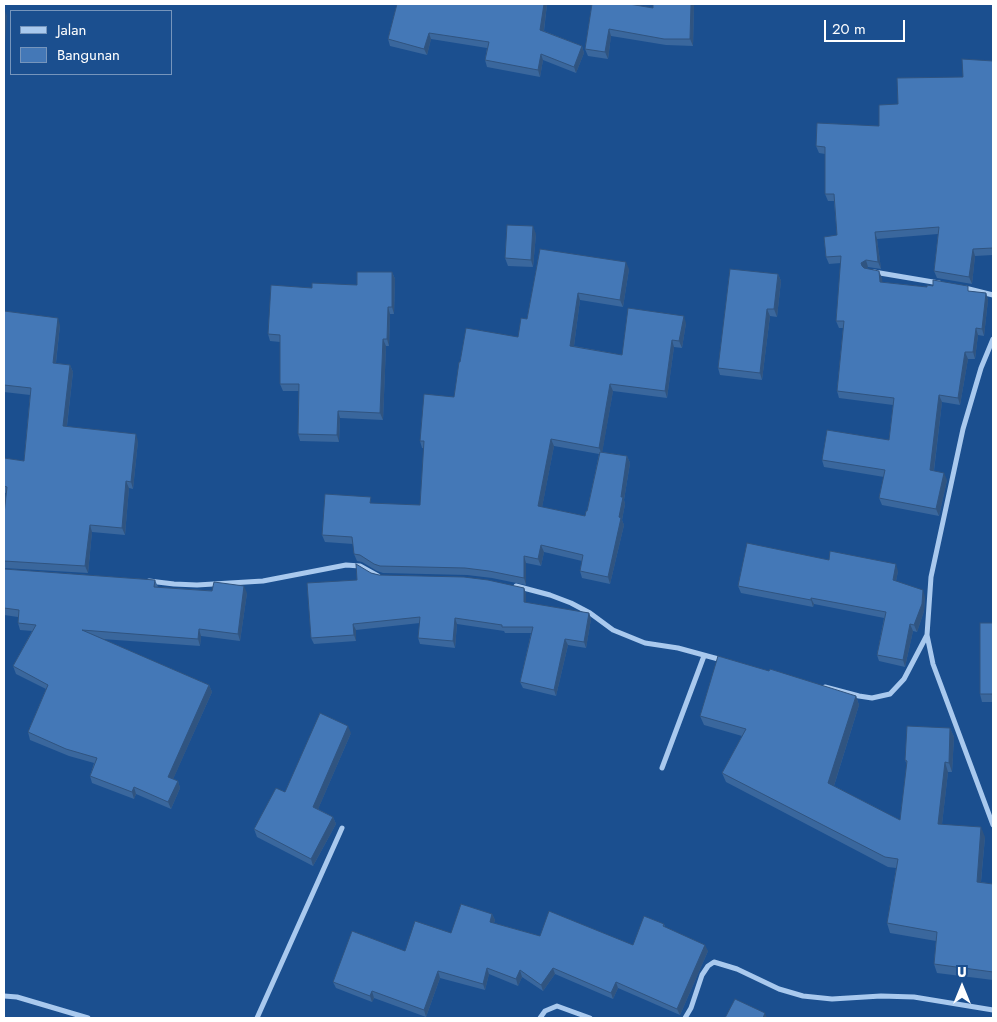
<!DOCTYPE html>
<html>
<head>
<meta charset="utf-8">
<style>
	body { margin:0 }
	#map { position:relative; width:997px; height:1022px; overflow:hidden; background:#1b4f8f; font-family:Jost,sans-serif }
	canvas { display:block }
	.frame { position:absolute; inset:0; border:5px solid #fff; pointer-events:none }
	.legend { position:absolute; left:10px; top:10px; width:162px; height:65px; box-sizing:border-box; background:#1b4f8f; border:1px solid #7695bc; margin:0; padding:6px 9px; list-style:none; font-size:15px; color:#fff }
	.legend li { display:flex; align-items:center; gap:10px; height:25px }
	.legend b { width:25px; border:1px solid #7695bc }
	.north { position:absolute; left:937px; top:962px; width:50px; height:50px; -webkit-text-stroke:4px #1b4f8f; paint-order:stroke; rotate:0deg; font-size:14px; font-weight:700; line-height:20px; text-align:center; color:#fff }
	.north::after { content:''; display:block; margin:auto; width:18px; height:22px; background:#fff; clip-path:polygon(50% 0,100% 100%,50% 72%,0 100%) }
	.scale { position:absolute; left:824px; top:20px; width:81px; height:22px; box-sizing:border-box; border:2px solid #fff; border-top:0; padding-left:6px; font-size:15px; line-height:18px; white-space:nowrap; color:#fff; -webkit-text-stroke:4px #1b4f8f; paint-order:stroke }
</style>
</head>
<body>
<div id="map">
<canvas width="997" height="1022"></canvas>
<div class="frame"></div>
<ul class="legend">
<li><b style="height:6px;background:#a9c9ee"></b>Jalan</li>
<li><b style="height:14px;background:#4478b7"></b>Bangunan</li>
</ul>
<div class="north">U</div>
<div class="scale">20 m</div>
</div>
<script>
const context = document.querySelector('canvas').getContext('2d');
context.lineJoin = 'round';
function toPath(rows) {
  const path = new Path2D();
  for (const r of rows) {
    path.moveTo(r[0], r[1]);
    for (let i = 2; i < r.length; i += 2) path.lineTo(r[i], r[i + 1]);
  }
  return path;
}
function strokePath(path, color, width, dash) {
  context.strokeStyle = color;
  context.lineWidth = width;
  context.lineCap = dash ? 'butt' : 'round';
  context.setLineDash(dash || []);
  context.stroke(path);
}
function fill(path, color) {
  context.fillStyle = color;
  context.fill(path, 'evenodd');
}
strokePath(toPath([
	[874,272,939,283],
	[965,288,993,295],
	[993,339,981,368,963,429,931,577,927,635,933,664,993,825],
	[149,581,174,584,197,585,263,581,346,565,360,566,378,576],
	[516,586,550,595,571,603,590,613,613,630,645,643,678,648,722,660],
	[825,687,859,696,872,698,890,694,904,679,927,635],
	[662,768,704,656],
	[4,996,17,997,88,1018],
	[257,1018,342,828],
	[540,1018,545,1011,557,1006,590,1018],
	[685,1018,691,1008,702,975,708,966,714,962,737,969,779,989,803,996,832,999,881,996,914,997,993,1010]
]), '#a9c9ee', 5);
fill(toPath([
	[397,4,547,4,544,31,582,46,584,53,576,73,543,60,540,77,487,67,485,60,487,48,431,39,427,55,390,46,388,39],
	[592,4,653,8,694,4,693,46,666,45,611,36,608,59,588,56,585,49],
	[993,61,993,255,975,256,972,284,937,278,934,271,938,234,877,239,881,269,868,267,866,268,882,278,882,282,927,287,986,293,988,300,984,336,978,335,975,359,968,359,960,405,942,402,934,471,947,480,939,516,882,505,879,498,884,477,824,467,822,460,889,440,893,405,839,398,837,391,843,328,839,328,836,321,841,263,829,264,826,257,837,235,834,201,828,201,825,194,825,154,819,153,816,146,879,126,898,104,963,77],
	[536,234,533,267,508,266,505,258],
	[540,249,629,269,623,307,580,300,574,346,622,355,686,323,682,348,674,347,667,398,613,391,602,452,627,456,630,463,624,500,625,504,622,520,624,525,610,584,582,578,580,571,582,561,544,552,541,566,526,563,526,585,492,578,467,575,383,573,377,571,362,562,357,561,354,554,353,544,325,542,322,535,373,504,420,505,424,448,422,448,420,441,454,397,460,362,518,337,527,319],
	[554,446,599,454,587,511,585,516,542,507],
	[392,272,395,279,394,314,390,314,389,346,386,346,383,420,340,418,339,442,300,441,298,434,299,391,283,391,280,384,280,342,270,341,268,334,312,288,357,285],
	[778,274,781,281,777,317,770,316,762,380,720,375,718,368],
	[4,311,60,325,56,363,70,365,73,372,67,426,138,441,133,489,129,488,125,535,92,532,88,573,4,568,4,514,6,493,4,493,4,458,24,461,30,395,4,392],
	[829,560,898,571,896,581,925,597,924,611,917,632,913,631,905,667,879,661,877,655,884,618,814,604,813,607,741,593,738,586],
	[4,569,155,580,158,587,247,593,240,641,201,636,200,646,102,639,209,685,212,692,173,779,178,781,180,788,171,809,136,794,134,799,92,783,90,776,94,763,69,756,30,740,28,732,46,689,16,674,13,666,32,631,20,630,18,623,18,617,4,615],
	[371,573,379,575,524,588,526,594,526,603,589,613,591,619,586,648,568,645,556,696,523,688,520,682,531,633,505,633,504,631,457,624,455,648,420,644,418,638,420,623,356,630,356,641,314,644,311,638,357,580],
	[993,623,993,702,982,702,980,694],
	[856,696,859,705,834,786,900,820,907,765,905,760,950,728,954,737,952,772,948,772,942,824,985,837,981,882,993,884,993,980,937,973,934,964,936,941,890,933,887,923,896,868,888,867,726,782,722,773,742,736,704,725,700,716],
	[351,733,318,809,333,817,336,824,313,866,257,837,254,829,285,792],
	[492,914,495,920,494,923,540,936,633,945,664,924,665,927,708,951,680,1015,618,988,613,999,555,974,543,991,522,977,518,986,489,974,485,990,440,978,426,1017,374,998,372,1002,336,988,333,982,405,951,451,933]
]), '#3a679d');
fill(toPath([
	[544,4,547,4,543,37,540,30],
	[691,4,694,4,693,46,690,39],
	[4,9,7,16,5,44,4,42],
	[609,29,611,36,608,59,605,52],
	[429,33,431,39,427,55,424,49],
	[582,46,584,53,576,73,574,67],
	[541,54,543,60,540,77,538,70],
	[533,226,536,234,533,267,531,260],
	[875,232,877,239,881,269,878,262],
	[973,249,975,256,972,284,969,277],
	[866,260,868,267,864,270,862,266,861,263],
	[626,262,629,269,623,307,620,300],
	[879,271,882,278,883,289,880,282],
	[392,272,395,279,394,314,392,307],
	[778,274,781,281,777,317,774,309],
	[578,293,580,300,573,353,570,346],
	[986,293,988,300,984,336,982,329],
	[388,307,390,314,389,346,387,339],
	[767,309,770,316,762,380,760,373],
	[684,316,686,323,682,348,679,341],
	[58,318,60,325,55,370,53,363],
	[976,328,978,335,975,359,973,352],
	[383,339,386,346,383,420,380,413],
	[672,340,674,347,667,398,665,391],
	[965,352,968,359,960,405,958,398],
	[70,365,73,372,66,433,63,426],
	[610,384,613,391,602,454,599,448],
	[939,395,942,402,933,477,930,470],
	[338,411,340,418,339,442,337,435],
	[136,434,138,441,133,489,131,482],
	[551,439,554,446,541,513,538,506],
	[627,456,630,463,624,500,625,504,622,520,624,525,610,584,608,577],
	[944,473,947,480,939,516,936,509],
	[126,481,129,488,125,535,122,528],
	[90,525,92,532,88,573,85,566],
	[541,545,544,552,541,566,538,559],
	[524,556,526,563,526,585,524,578],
	[896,564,898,571,895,587,893,580],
	[244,586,247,593,240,641,238,634],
	[524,588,526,594,526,609,524,602],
	[923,590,925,597,924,611,917,632,914,625],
	[811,598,814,604,813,607,811,600],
	[589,613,591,619,586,648,584,642],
	[455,618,457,624,455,648,453,641],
	[353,624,356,630,356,641,354,635],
	[910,624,913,631,905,667,903,660],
	[199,629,201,636,200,646,198,639],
	[565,639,568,645,556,696,554,690],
	[209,685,212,692,171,784,168,777],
	[856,696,859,705,832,792,828,783],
	[348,726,351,733,316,814,313,807],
	[950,728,954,737,952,772,949,763],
	[945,762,948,772,941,833,938,824],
	[178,781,180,788,171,809,168,802],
	[134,787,136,794,134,799,132,792],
	[333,817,336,824,313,866,311,859],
	[981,827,985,837,980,891,977,882],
	[492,914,495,920,492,928,490,922],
	[705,945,708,951,680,1015,677,1009],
	[487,968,489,974,485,990,483,984],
	[553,968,555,974,543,991,541,985],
	[520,970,522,977,518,986,516,979],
	[438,971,440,978,426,1017,424,1010],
	[616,982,618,988,613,999,611,993],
	[372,991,374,998,372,1002,370,996],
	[765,1013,767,1018,763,1018]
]), '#305480');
const building = toPath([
	[397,4,544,4,540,30,582,46,574,67,541,54,538,70,485,60,489,42,429,33,424,49,388,39,397,4],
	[592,4,629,4,653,8,653,4,691,4,690,39,664,39,609,29,605,52,585,49,592,4],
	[962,59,993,61,993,248,973,249,969,277,934,271,939,227,875,232,878,262,866,260,861,263,862,266,864,268,879,271,880,282,927,287,927,285,933,286,933,280,968,286,968,291,986,293,982,329,976,328,973,352,965,352,958,398,939,395,930,470,944,473,936,509,879,498,885,470,822,460,827,430,889,440,894,398,837,391,844,321,836,321,841,256,826,257,824,237,837,235,834,194,825,194,825,147,816,146,817,123,879,126,879,105,898,104,897,78,963,77,962,59],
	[507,225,533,226,531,260,505,258,507,225],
	[540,249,626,262,620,300,578,293,570,346,622,355,628,308,684,316,679,341,672,340,665,391,610,384,599,448,551,439,538,506,585,516,586,511,587,511,600,452,627,456,621,497,623,497,619,517,621,518,608,577,580,571,583,555,541,545,538,559,524,556,524,578,489,571,465,568,380,566,374,564,360,555,354,554,352,537,322,535,325,494,371,497,370,503,420,505,424,441,420,441,424,394,454,397,459,362,460,362,466,328,518,337,521,318,527,319,540,249],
	[730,269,778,274,774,309,767,309,760,373,718,368,730,269],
	[357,272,392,272,392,307,388,307,387,339,383,339,380,413,338,411,337,435,298,434,299,384,280,384,280,335,268,334,271,285,312,288,312,283,357,285,357,272],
	[4,311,58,318,53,363,70,365,63,426,136,434,131,482,126,481,122,528,90,525,85,566,4,561,4,514,7,487,4,486,4,458,24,461,31,388,4,385,4,311],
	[747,543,829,560,830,551,896,564,893,580,923,590,922,604,914,625,910,624,903,660,877,655,886,612,811,598,811,600,738,586,747,543],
	[356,564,371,573,379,575,464,577,488,580,524,588,524,602,589,613,584,642,565,639,554,690,520,682,533,627,502,627,502,625,455,618,453,641,418,638,420,617,353,624,354,635,311,638,307,583,357,580,356,564],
	[4,569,155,580,154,587,212,591,214,582,244,586,238,634,199,629,198,639,82,630,209,685,168,777,178,781,168,802,134,787,132,792,90,776,97,758,66,749,28,732,48,685,13,666,36,625,18,623,19,610,4,608,4,569],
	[980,623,993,623,993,694,980,694,980,623],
	[718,656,769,671,770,669,856,696,828,783,900,820,907,761,905,760,907,726,950,728,949,763,945,762,938,824,981,827,977,882,993,884,993,972,934,964,937,932,887,923,898,859,885,857,722,773,746,729,700,716,718,656],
	[320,713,348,726,313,807,333,817,311,859,254,829,276,788,285,792,320,713],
	[461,904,492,914,490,922,540,936,549,911,633,945,644,916,664,924,663,926,705,945,677,1009,616,982,611,993,553,968,541,985,520,970,516,979,487,968,483,984,438,971,424,1010,372,991,370,996,333,982,352,931,405,951,415,921,451,933,461,904],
	[735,999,765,1013,763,1018,725,1018,735,999]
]);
fill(building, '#4478b7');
strokePath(building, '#305480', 1);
</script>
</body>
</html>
